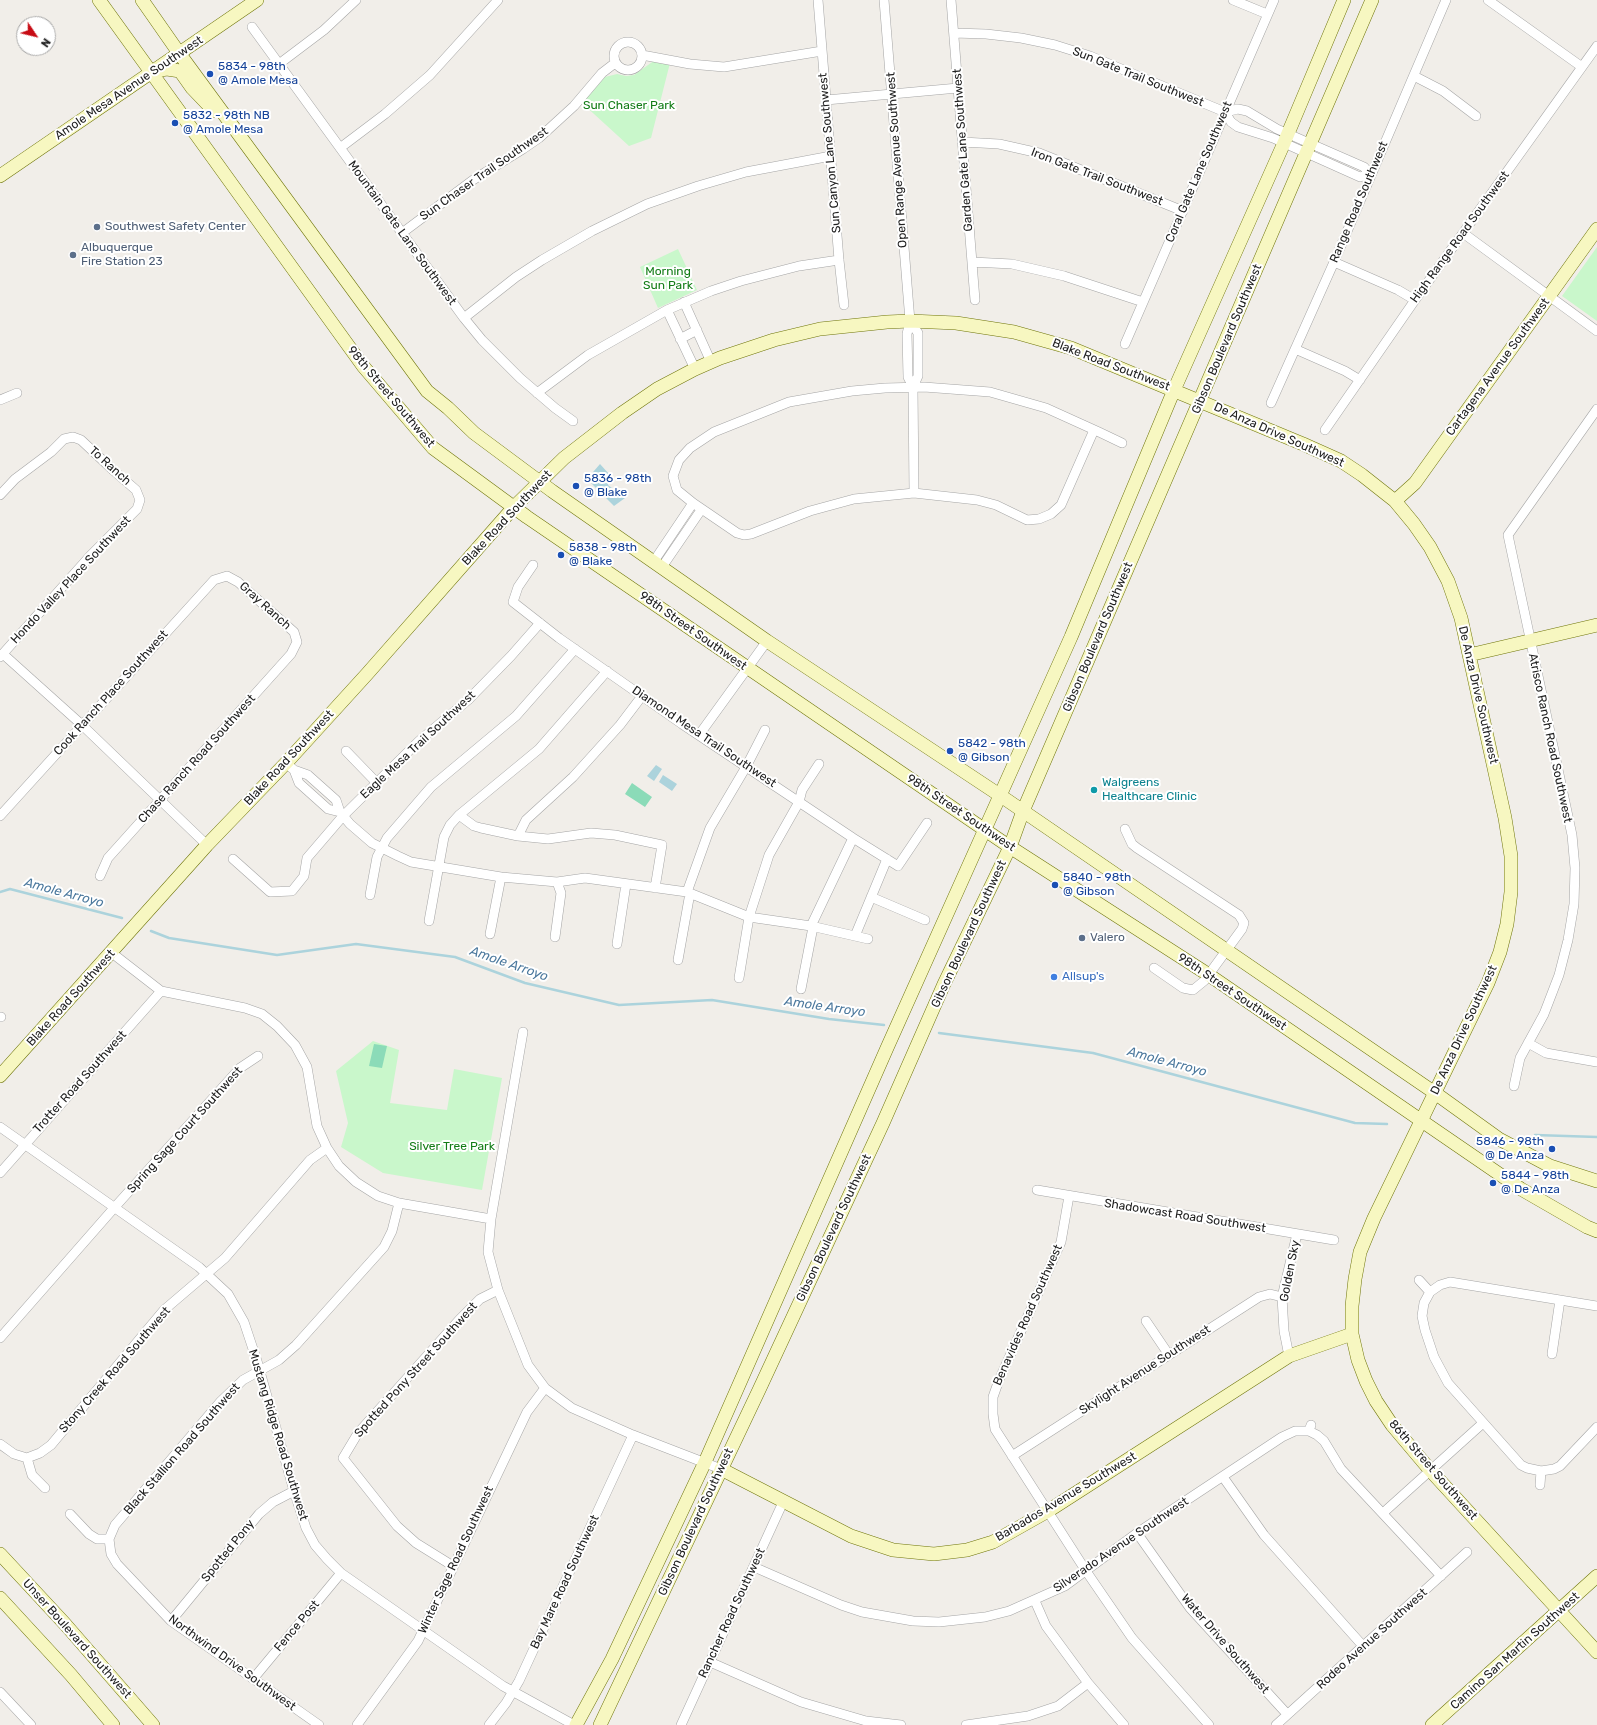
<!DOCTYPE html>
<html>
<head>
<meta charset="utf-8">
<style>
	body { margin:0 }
	#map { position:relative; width:1597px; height:1725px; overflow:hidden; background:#f1eee9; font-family:Rubik,sans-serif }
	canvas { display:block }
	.north { position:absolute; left:16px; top:16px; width:40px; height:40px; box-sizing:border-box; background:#fff; border:1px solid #a6a6a6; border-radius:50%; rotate:125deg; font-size:11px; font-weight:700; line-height:16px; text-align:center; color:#212121 }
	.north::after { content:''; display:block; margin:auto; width:14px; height:18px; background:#c70b14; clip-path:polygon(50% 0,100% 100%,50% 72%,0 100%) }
</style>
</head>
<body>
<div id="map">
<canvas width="1597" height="1725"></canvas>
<div class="north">N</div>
</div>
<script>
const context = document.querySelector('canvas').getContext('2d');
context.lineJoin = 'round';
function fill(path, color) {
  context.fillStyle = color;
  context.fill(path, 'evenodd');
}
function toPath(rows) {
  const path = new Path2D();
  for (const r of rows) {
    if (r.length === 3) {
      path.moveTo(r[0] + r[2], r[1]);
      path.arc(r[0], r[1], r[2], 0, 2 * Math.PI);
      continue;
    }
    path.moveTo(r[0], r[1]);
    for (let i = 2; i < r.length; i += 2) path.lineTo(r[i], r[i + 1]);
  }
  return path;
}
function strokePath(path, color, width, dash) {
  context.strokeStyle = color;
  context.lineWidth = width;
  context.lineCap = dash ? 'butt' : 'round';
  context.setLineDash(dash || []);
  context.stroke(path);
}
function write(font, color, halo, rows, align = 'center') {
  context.font = font + ' Rubik,sans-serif';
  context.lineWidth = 4;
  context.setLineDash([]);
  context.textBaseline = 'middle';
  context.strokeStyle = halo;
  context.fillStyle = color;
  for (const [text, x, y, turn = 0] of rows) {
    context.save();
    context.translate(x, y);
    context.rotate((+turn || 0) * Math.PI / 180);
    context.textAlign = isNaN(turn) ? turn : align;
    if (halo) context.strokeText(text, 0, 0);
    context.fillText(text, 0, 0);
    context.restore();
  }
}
fill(toPath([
	[655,60,670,63,651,138,629,146,582,103,605,77,617,74,626,76,634,75],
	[1597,247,1597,321,1562,296],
	[678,249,697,290,658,308,640,267],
	[373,1041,399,1050,390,1103,447,1110,454,1069,502,1078,482,1190,383,1173,341,1147,348,1123,336,1071]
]), '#c9f7cb');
fill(toPath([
	[632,783,652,797,645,807,625,794],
	[374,1044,387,1046,382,1068,369,1066]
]), '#8bdbb8');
fill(toPath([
	[600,464,609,474,608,485,625,498,614,506,587,479],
	[656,765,662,769,654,781,647,776],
	[663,775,677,784,672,791,659,782]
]), '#acd3dc');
strokePath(toPath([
	[0,892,10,889,122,918],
	[151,931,169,938,277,955,356,944,455,957,525,983,619,1005,712,1000,829,1019,884,1025],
	[939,1033,1093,1053,1355,1123,1387,1124],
	[1535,1135,1597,1137]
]), '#acd3dc', 2.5);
const street = toPath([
	[818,0,839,260,844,305],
	[884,0,910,321,907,334,908,377,913,387],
	[951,0,975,300],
	[1233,0,1267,14],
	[1488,0,1582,67],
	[252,27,464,318,482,340,520,378,555,408,573,421],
	[954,33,986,34,1021,38,1055,45,1090,56,1225,112,1231,122,1238,127,1273,138,1360,177,1370,174,1364,167,1277,129,1247,111,1238,109,1225,112],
	[628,56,14],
	[642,55,690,64,724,67,822,51],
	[279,64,324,30,356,0],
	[1414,76,1443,91,1476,116],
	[826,100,958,88],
	[962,142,999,144,1039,153,1183,211],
	[340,148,385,114,430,75,498,0],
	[402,233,473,180,523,149,539,138,574,106,602,73,615,63],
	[1463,233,1597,331],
	[972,262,1012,264,1064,276,1143,302],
	[1334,262,1398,290,1415,300],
	[684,302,711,362],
	[667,310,695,369],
	[464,318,516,277,542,260,592,231,647,204,698,186,746,172,831,156],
	[910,321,918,333,918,376,913,387,914,493],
	[680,339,697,330],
	[1125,344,1274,0],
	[1295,349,1345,371,1360,380],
	[537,393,588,355,667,310,711,291,741,281,799,266,839,260],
	[0,400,17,393],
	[1271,403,1334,262,1446,0],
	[1094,430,1061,505,1051,514,1039,519,1027,520,996,505,977,500,914,493,854,499,810,511,751,534,744,535,737,533,693,503,677,490,673,476,679,460,690,448,714,432,789,402,852,391,885,388,924,387,990,392,1046,408,1099,432,1122,443],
	[1325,430,1415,300,1597,46],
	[0,495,15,479,51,452,64,439,73,437,81,440,113,470,136,490,140,500,137,509,90,556,0,657],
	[654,561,693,503],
	[533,565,518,587,513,602,559,638,682,724,853,838,898,866,927,823],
	[662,567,701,510],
	[3,654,82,725,207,845],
	[699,735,767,641],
	[346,751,376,782],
	[286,763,294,770,308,775,336,800,340,812,350,824,372,843,398,856,411,862,501,877,557,882,585,878,687,892,749,917,811,926,868,939],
	[294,770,299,783,328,809,340,812],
	[459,815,474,826,481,828,518,836,548,839,591,833,615,835,662,845,655,888],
	[0,816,214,580,227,576,238,582,294,632,297,642,291,654,108,858,100,876],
	[1125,829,1132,844,1137,848,1239,915,1244,923,1242,929,1204,981,1193,990,1183,988,1154,968],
	[518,836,526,820,573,777,620,725,642,696],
	[233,859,270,892,292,891,304,876,307,858,343,816,419,741,468,700,511,656,540,623],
	[687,892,710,828,746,767,765,730],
	[370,895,377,857,387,838,431,787,516,716,575,649],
	[871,897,925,920],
	[429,921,444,837,450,825,459,815,539,749,607,671],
	[811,926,853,838],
	[490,934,501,877],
	[855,936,887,859],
	[555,937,561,893,557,882],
	[617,944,626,884],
	[112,953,161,991,245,1008,262,1014,277,1026,295,1045,307,1067,317,1126,327,1148,339,1166,356,1182,378,1196,399,1203,491,1219],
	[678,960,690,893],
	[739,978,749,917,769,855,799,802,802,790,819,764],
	[801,989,813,927],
	[0,1017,1,1017],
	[523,1032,491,1219,488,1252,498,1290,528,1365,545,1388,572,1408,633,1435,721,1469],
	[1528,1043,1546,1053,1597,1062],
	[1514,1086,1520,1058,1544,1014,1559,975,1568,940,1574,904,1575,868,1572,835,1508,535,1597,409],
	[0,1127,199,1267,228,1294,244,1322,257,1361,294,1491,306,1528,315,1545,327,1559,341,1573,503,1686,574,1725],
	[0,1173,161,991],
	[1037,1190,1334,1240],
	[1069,1196,1061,1242,999,1380,993,1397,993,1414,995,1429,1086,1571,1132,1638,1209,1725],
	[1419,1280,1430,1292],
	[1597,1306,1450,1282,1440,1285,1430,1292,1424,1303,1422,1316,1425,1330,1434,1357,1448,1383,1521,1465,1527,1468,1541,1471,1554,1469,1560,1466,1597,1427],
	[1146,1321,1169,1355],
	[0,1338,114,1208,240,1068,258,1056],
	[1552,1354,1560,1300],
	[1289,1356,1284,1331,1282,1297,1297,1234],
	[1309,1431,1317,1435,1324,1441,1341,1469,1441,1576],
	[0,1444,14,1454,27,1458],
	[1012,1456,1259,1297,1270,1294,1282,1297],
	[1223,1477,1264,1535,1363,1646],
	[1540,1485,1541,1471],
	[45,1488,32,1475,27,1458,40,1453,51,1445,164,1310,225,1258,310,1160,327,1148],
	[1383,1513,1483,1423],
	[70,1514,89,1534,97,1539,109,1539,115,1525,221,1401,243,1380,279,1360,296,1345,384,1247,392,1231,399,1203],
	[1137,1533,1190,1608,1287,1714],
	[109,1539,111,1554,117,1564,171,1621,319,1725],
	[453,1566,416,1543,397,1526,343,1458,358,1433,459,1320,480,1299,498,1290],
	[754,1567,841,1605,862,1612,913,1621,939,1622,985,1617,1009,1611,1065,1586,1137,1533,1282,1437,1295,1431,1309,1431,1311,1425],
	[1035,1601,1046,1626,1088,1683,1124,1725],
	[171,1621,259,1514,273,1502,294,1491],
	[710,1662,801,1702,866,1721,901,1725],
	[253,1679,341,1573],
	[0,1692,31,1725],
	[357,1725,418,1641,527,1412,545,1388],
	[489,1725,506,1703,519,1681,633,1435],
	[681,1725,784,1500],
	[966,1725,1028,1716,1058,1706,1088,1683],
	[1276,1725,1467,1552]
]);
const secondary = toPath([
	[99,0,363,366,433,448,527,517,1010,847,1209,975,1521,1189,1587,1227,1597,1231],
	[142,0,179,53,427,391,448,408,474,433,552,491,767,641,1001,796,1435,1093,1499,1139,1550,1166,1597,1181],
	[153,72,167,69,180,71,192,88,214,111],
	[0,176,257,0],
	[1395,501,1415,483,1425,469,1597,229],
	[1469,655,1597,625],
	[0,1076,207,845,286,763,367,674,514,507,564,458,622,413,657,389,695,369,720,358,774,340,820,329,887,322,910,321,956,323,1014,332,1071,348,1303,444,1341,461,1362,475,1395,501,1414,524,1430,547,1448,581,1461,618,1505,818,1511,856,1511,892,1507,924,1500,952,1488,983,1374,1218,1360,1252,1355,1279,1352,1306,1352,1334,1358,1360,1366,1381,1376,1401,1392,1425,1430,1470,1597,1652],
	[721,1469,851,1536,893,1550,934,1554,967,1550,993,1542,1048,1511,1289,1356,1352,1334],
	[0,1554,65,1624,153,1725],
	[0,1598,71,1675,113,1725],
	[576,1725,612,1659,705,1462,887,1048,1071,637,1174,390,1284,143,1344,0],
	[600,1725,759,1390,883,1123,944,984,1010,847,1023,811,1372,0],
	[1432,1725,1597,1576]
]);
strokePath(street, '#a5a5a5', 10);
strokePath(secondary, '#6f750b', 14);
strokePath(street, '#fff', 9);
strokePath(secondary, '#f7f7c1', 13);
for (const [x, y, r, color] of [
	[210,74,4,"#1a4fb4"],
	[175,123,4,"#1a4fb4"],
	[97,227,4,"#5c6f8a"],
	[73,255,4,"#5c6f8a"],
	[576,486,4,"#1a4fb4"],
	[561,555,4,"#1a4fb4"],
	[950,751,4,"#1a4fb4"],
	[1094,790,4,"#0f9aa8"],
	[1055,885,4,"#1a4fb4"],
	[1082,938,4,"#5c6f8a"],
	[1054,977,4,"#3f7fe0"],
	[1552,1149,4,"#1a4fb4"],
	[1493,1183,4,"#1a4fb4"]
]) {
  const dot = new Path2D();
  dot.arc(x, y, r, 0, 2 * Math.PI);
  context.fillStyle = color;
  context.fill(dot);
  strokePath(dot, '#fff', 1.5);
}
write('12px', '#164399', '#fff', [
	["5834 - 98th",218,67],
	["@ Amole Mesa",218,81],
	["5832 - 98th NB",183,116],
	["@ Amole Mesa",183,130],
	["5836 - 98th",584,479],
	["@ Blake",584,493],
	["5838 - 98th",569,548],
	["@ Blake",569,562],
	["5842 - 98th",958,744],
	["@ Gibson",958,758],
	["5840 - 98th",1063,878],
	["@ Gibson",1063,892],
	["5846 - 98th",1544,1142,"right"],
	["@ De Anza",1544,1156,"right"],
	["5844 - 98th",1501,1176],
	["@ De Anza",1501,1190]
], 'left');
write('12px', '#212121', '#fff', [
	["Sun Gate Trail Southwest",1138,77,22],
	["Amole Mesa Avenue Southwest",129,88,-34],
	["Garden Gate Lane Southwest",963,150,-94],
	["Sun Canyon Lane Southwest",830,153,-95],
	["Open Range Avenue Southwest",897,160,-94],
	["Coral Gate Lane Southwest",1199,172,-67],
	["Sun Chaser Trail Southwest",484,174,-35],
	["Iron Gate Trail Southwest",1097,177,21],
	["Range Road Southwest",1359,202,-67],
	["Mountain Gate Lane Southwest",402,233,54],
	["High Range Road Southwest",1460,237,-54],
	["Gibson Boulevard Southwest",1227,339,-67],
	["Blake Road Southwest",1111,365,21],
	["Cartagena Avenue Southwest",1498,367,-54],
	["98th Street Southwest",391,397,50],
	["De Anza Drive Southwest",1279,435,24],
	["To Ranch",110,466,42],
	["Blake Road Southwest",507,518,-47],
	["Hondo Valley Place Southwest",71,580,-47],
	["Gray Ranch",265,606,42],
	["98th Street Southwest",693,631,35],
	["Gibson Boulevard Southwest",1098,637,-67],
	["Cook Ranch Place Southwest",111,693,-48],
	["De Anza Drive Southwest",1478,695,77],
	["Diamond Mesa Trail Southwest",704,737,34],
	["Atrisco Ranch Road Southwest",1550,738,78],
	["Eagle Mesa Trail Southwest",418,745,-43],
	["Blake Road Southwest",289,758,-47],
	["Chase Ranch Road Southwest",197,759,-48],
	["98th Street Southwest",961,813,34],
	["Gibson Boulevard Southwest",969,934,-65],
	["98th Street Southwest",1232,992,34],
	["Blake Road Southwest",71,998,-48],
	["De Anza Drive Southwest",1464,1030,-65],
	["Trotter Road Southwest",80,1082,-48],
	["Spring Sage Court Southwest",185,1130,-48],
	["Shadowcast Road Southwest",1185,1216,9],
	["Gibson Boulevard Southwest",834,1228,-65],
	["Golden Sky",1290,1271,-79],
	["Benavides Road Southwest",1028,1315,-66],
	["Stony Creek Road Southwest",115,1370,-49],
	["Spotted Pony Street Southwest",416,1370,-48],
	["Skylight Avenue Southwest",1145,1370,-33],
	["Mustang Ridge Road Southwest",278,1435,73],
	["Black Stallion Road Southwest",182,1449,-49],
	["86th Street Southwest",1433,1470,49],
	["Barbados Avenue Southwest",1066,1497,-31],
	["Gibson Boulevard Southwest",696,1522,-65],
	["Silverado Avenue Southwest",1121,1545,-34],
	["Spotted Pony",228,1551,-51],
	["Winter Sage Road Southwest",456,1560,-65],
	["Bay Mare Road Southwest",565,1582,-65],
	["Rancher Road Southwest",732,1613,-65],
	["Fence Post",297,1626,-50],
	["Unser Boulevard Southwest",77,1639,48],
	["Rodeo Avenue Southwest",1372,1639,-42],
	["Water Drive Southwest",1225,1644,49],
	["Camino San Martin Southwest",1515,1651,-42],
	["Northwind Drive Southwest",232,1663,36]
]);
write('12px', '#127c16', '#fff', [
	["Sun Chaser Park",629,106],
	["Morning",668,272],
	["Sun Park",668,286],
	["Silver Tree Park",452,1147]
]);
write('12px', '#4e5e75', '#fff', [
	["Southwest Safety Center",105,227],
	["Albuquerque",81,248],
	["Fire Station 23",81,262],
	["Valero",1090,938]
], 'left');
write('12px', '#0d838f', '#fff', [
	["Walgreens",1102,783],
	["Healthcare Clinic",1102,797]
], 'left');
write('12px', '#366cbe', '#fff', [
	["Allsup's",1062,977]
], 'left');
write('italic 13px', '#4b789d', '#fff', [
	["Amole Arroyo",64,893,15],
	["Amole Arroyo",509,964,19],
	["Amole Arroyo",825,1007,8],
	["Amole Arroyo",1167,1062,15]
]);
</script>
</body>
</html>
